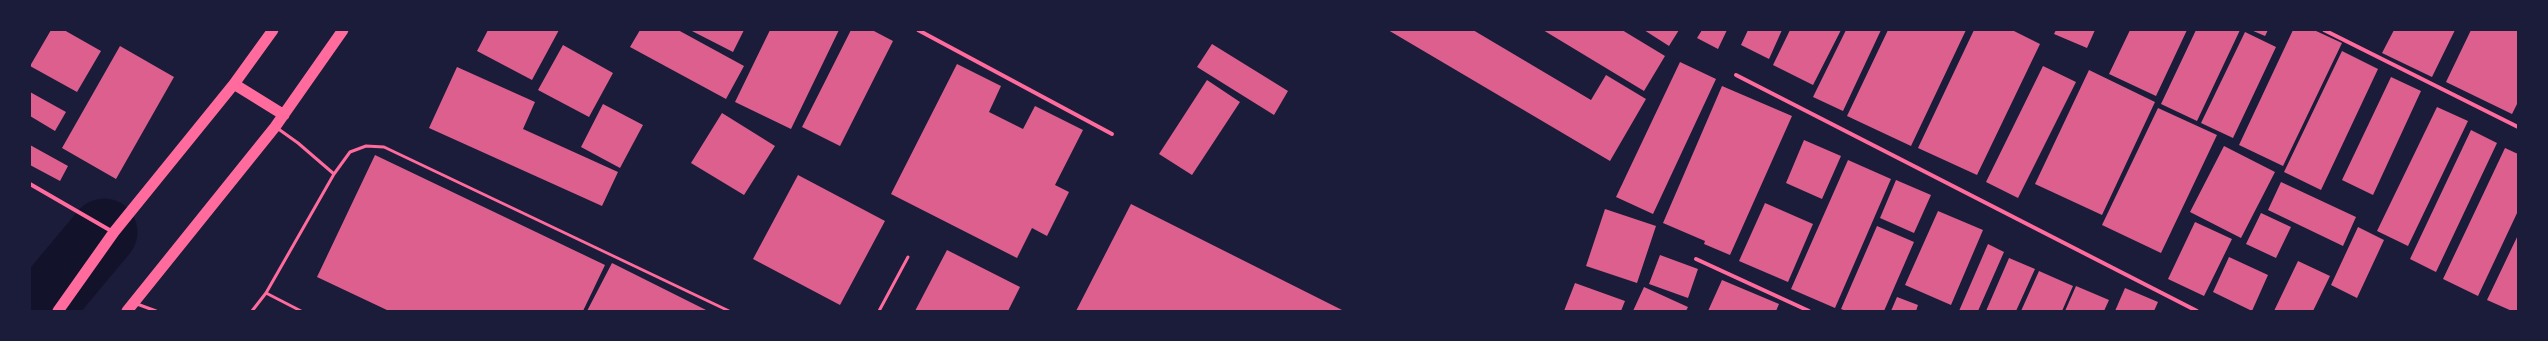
<!DOCTYPE html>
<html>
<head>
<meta charset="utf-8">
<style>
	body { margin:0 }
	#map { position:relative; width:2548px; height:341px; overflow:hidden; background:#1b1b3a; font-family:"Sofia Sans Condensed",sans-serif }
	canvas { display:block }
	.frame { position:absolute; inset:0; border:31px solid #1b1b3a; pointer-events:none }
</style>
</head>
<body>
<div id="map">
<canvas width="2548" height="341"></canvas>
<div class="frame"></div>
</div>
<script>
const context = document.querySelector('canvas').getContext('2d');
context.lineJoin = 'round';
function toPath(rows) {
  const path = new Path2D();
  for (const r of rows) {
    path.moveTo(r[0], r[1]);
    for (let i = 2; i < r.length; i += 2) path.lineTo(r[i], r[i + 1]);
  }
  return path;
}
function strokePath(path, color, width, dash) {
  context.strokeStyle = color;
  context.lineWidth = width;
  context.lineCap = dash ? 'butt' : 'round';
  context.setLineDash(dash || []);
  context.stroke(path);
}
function fill(path, color) {
  context.fillStyle = color;
  context.fill(path, 'evenodd');
}
strokePath(toPath([
	[38,311,104,232]
]), '#12122b', 67);
fill(toPath([
	[51,30,64,30,101,51,77,92,30,66],
	[488,30,559,30,532,80,477,51],
	[640,30,678,30,744,66,726,99,630,47],
	[690,30,744,30,733,52],
	[770,30,839,30,791,129,735,102],
	[851,30,872,30,893,41,840,146,802,127],
	[1388,30,1473,30,1591,100,1606,75,1646,99,1610,161],
	[1543,30,1622,30,1665,56,1644,91],
	[1644,30,1679,30,1669,46],
	[1702,30,1727,30,1718,49,1697,38],
	[1748,30,1782,30,1769,59,1741,45],
	[1790,30,1841,30,1813,85,1773,65],
	[1846,30,1881,30,1843,111,1813,97],
	[1888,30,1966,30,1911,146,1847,116],
	[1974,30,2012,30,2040,44,1977,175,1918,148],
	[2056,30,2095,30,2087,48,2054,34],
	[2130,30,2187,30,2156,96,2109,74],
	[2196,30,2240,30,2197,121,2161,104],
	[2251,30,2268,30,2265,36],
	[2293,30,2314,30,2342,43,2283,166,2239,145],
	[2394,30,2455,30,2432,77,2382,53],
	[2471,30,2518,30,2518,102,2512,114,2446,82],
	[2245,32,2276,47,2233,138,2201,123],
	[1212,44,1288,91,1274,115,1197,67],
	[563,45,613,73,589,117,538,90],
	[120,46,174,77,116,179,62,148],
	[2342,51,2378,69,2321,190,2284,172],
	[1680,62,1716,79,1653,214,1616,197],
	[957,64,1001,86,989,112,1023,129,1035,106,1083,130,1055,185,1069,192,1047,236,1032,228,1017,258,891,194],
	[2043,66,2076,82,2018,198,1986,182],
	[457,67,535,102,523,129,618,172,602,206,429,128],
	[2089,70,2155,102,2102,215,2035,184],
	[2391,77,2421,91,2373,195,2342,180],
	[1207,80,1240,102,1192,175,1159,154],
	[1722,86,1792,116,1730,255,1704,244,1705,241,1663,223],
	[30,92,66,112,55,131,30,116],
	[603,104,643,125,620,168,581,147],
	[2437,107,2468,121,2408,246,2377,231],
	[2158,108,2217,135,2161,253,2102,225],
	[722,113,775,146,744,195,691,163],
	[2471,130,2497,143,2436,272,2410,259],
	[1804,140,1841,156,1822,199,1786,183],
	[30,145,68,166,60,181,30,165],
	[2224,146,2275,172,2241,238,2190,212],
	[2505,148,2518,154,2518,211,2478,296,2443,279],
	[375,155,605,265,583,311,389,311,317,277],
	[1848,160,1891,179,1835,308,1791,289],
	[798,175,885,221,840,305,753,259],
	[1896,180,1931,195,1914,233,1880,218],
	[2281,182,2356,217,2343,246,2268,210],
	[1765,203,1813,224,1788,282,1739,261],
	[1131,204,1344,311,1076,311],
	[1605,209,1656,226,1637,283,1586,266],
	[1938,211,1983,230,1951,305,1905,285],
	[2261,213,2291,227,2276,258,2246,244],
	[2195,222,2232,239,2204,296,2168,279],
	[1877,226,1914,242,1884,311,1846,311,1841,309],
	[2358,227,2384,240,2357,298,2331,285],
	[2518,235,2518,311,2512,311,2487,300],
	[1988,244,2004,252,1978,311,1959,311],
	[947,250,1020,287,1008,311,915,311],
	[1660,255,1698,269,1688,298,1649,284],
	[2229,257,2268,275,2252,311,2213,292],
	[2009,258,2035,269,2016,311,1986,311],
	[2298,261,2330,276,2313,311,2274,311],
	[612,263,708,311,587,311],
	[2039,271,2073,286,2062,311,2021,311],
	[1722,280,1779,304,1776,311,1708,311],
	[1575,283,1625,301,1621,311,1564,311],
	[2076,286,2109,300,2104,311,2065,311],
	[1644,287,1688,307,1686,311,1633,311],
	[2125,288,2158,302,2154,311,2115,311],
	[1897,297,1918,305,1916,311,1891,311]
]), '#dd5f8e');
strokePath(toPath([
	[334,174,350,152,366,146,384,147,729,311],
	[266,293,301,311],
	[137,304,156,311],
	[252,311,266,293,334,174,298,143,277,128],
	[879,311,908,257]
]), '#ff6b9d', 3);
strokePath(toPath([
	[918,30,1112,134],
	[2324,30,2518,127],
	[1736,75,2197,311],
	[30,184,113,232],
	[1696,259,1809,311]
]), '#ff6b9d', 4);
strokePath(toPath([
	[234,84,284,115],
	[58,311,114,232,234,84,273,30],
	[127,311,275,127,343,30]
]), '#ff6b9d', 11);
</script>
</body>
</html>
